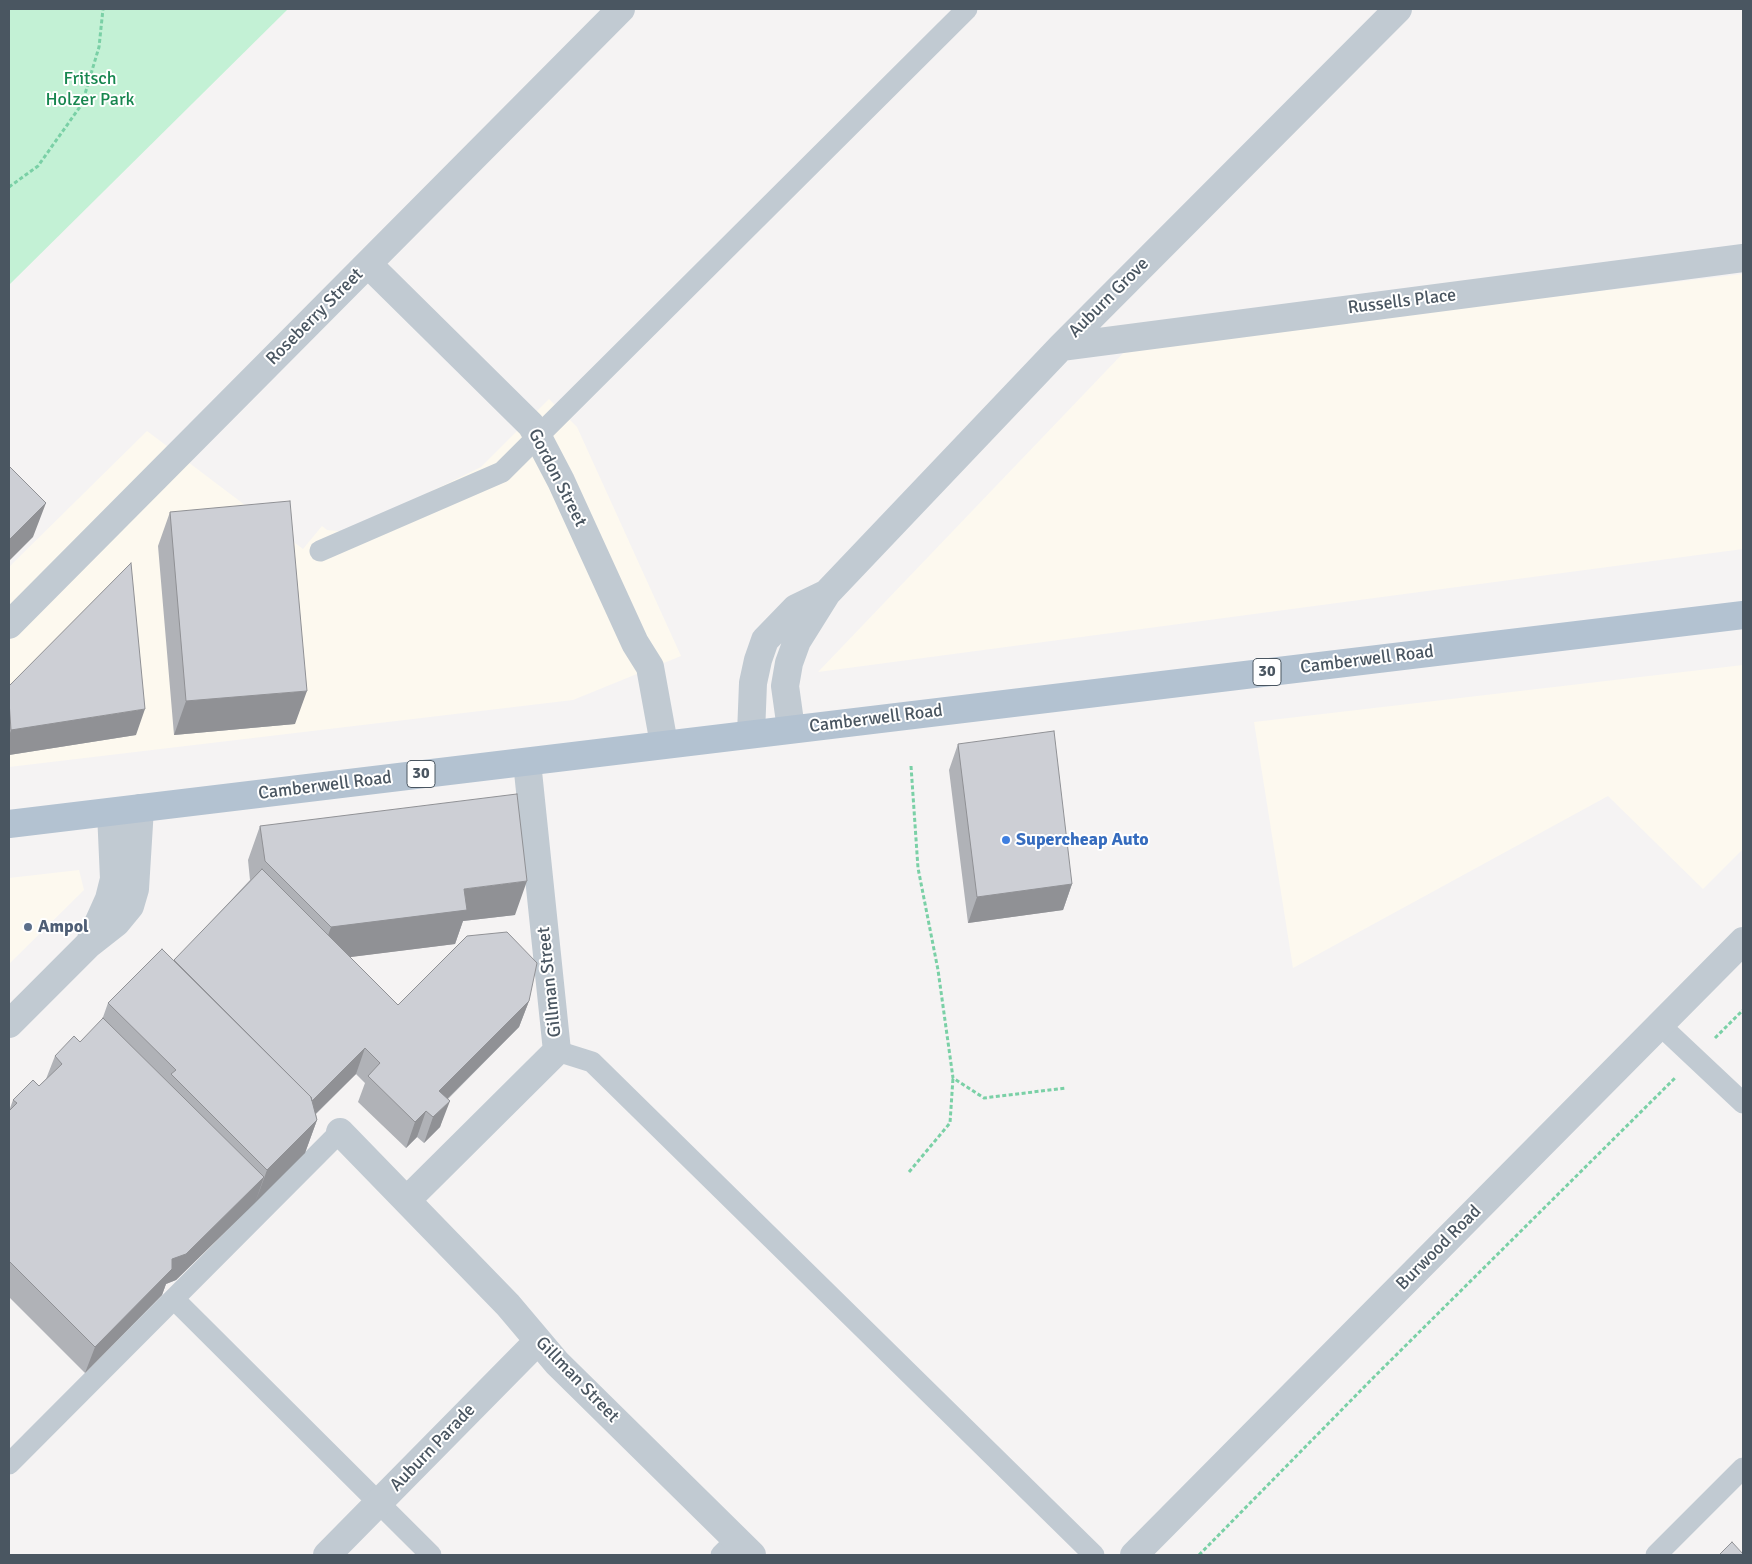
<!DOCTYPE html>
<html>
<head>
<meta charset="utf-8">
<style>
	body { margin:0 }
	#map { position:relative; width:1752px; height:1564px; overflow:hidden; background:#f5f3f3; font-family:Signika,sans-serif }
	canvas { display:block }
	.frame { position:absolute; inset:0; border:10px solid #4a5661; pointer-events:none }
</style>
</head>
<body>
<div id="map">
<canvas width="1752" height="1564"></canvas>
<div class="frame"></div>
</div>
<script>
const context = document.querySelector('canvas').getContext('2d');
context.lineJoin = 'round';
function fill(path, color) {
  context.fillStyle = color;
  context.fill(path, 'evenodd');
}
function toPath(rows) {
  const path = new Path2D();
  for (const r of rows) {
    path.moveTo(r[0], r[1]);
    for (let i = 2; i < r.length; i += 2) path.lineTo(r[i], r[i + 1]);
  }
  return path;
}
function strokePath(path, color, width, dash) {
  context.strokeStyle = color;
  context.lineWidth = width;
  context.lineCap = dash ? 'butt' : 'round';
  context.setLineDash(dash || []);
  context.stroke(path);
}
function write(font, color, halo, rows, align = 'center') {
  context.font = font + ' Signika,sans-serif';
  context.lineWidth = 4;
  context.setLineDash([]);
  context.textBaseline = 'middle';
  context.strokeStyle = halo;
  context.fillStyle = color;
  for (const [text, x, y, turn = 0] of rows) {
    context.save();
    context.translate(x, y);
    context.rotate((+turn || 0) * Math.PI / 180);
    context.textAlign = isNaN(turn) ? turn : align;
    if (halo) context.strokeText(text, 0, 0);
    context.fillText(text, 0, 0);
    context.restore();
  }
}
fill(toPath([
	[1743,274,1743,549,818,672,1129,347],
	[549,399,577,427,681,656,573,700,9,767,9,567,147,431,303,549,322,526,327,530,348,532,481,467],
	[1743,665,1743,849,1703,889,1608,796,1293,968,1254,722],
	[79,870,84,890,9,964,9,878]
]), '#fdf9ef');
fill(toPath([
	[9,9,288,9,9,285]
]), '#c3f1d5');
strokePath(toPath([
	[9,187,38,166,82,104,99,47,103,9],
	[911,766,918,868,938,970,953,1078,984,1098,1066,1088],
	[1715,1038,1743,1010],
	[909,1172,950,1123,953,1078],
	[1199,1555,1373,1378,1675,1078]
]), '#7ad0a6', 3, [4, 2.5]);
strokePath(toPath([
	[320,551,502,472,967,9],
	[1660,1025,1743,1103],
	[557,1051,592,1062,1094,1555],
	[174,1299,431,1555],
	[9,1464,340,1132],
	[721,1555,737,1539],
	[1656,1555,1743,1468]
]), '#c1cad2', 21);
strokePath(toPath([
	[368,264,531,425,538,437,561,481,635,643,650,667,664,744],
	[1061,347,1743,258],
	[9,625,621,9],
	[791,729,785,686,789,663,797,641,827,593,1061,347,1398,9],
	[751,734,753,683,758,660,765,640,796,608,825,594],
	[91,939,109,899,114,879,111,812],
	[9,1024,88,945,116,923,130,906,135,889,140,808],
	[340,1132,508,1305,557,1363,752,1555],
	[407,1200,557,1051,527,762],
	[327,1555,538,1341]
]), '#c1cad2', 28);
strokePath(toPath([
	[1134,1555,1743,941]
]), '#c1cad2', 28);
strokePath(toPath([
	[9,824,1743,615]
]), '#b3c2d1', 28);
fill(toPath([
	[170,512,295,724,174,735,158,546],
	[9,686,136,735,9,755],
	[958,744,1072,884,1063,910,968,923,949,770],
	[260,826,515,915,463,921,455,944,350,957,398,1005,529,1001,519,1027,448,1099,440,1127,424,1143,417,1137,406,1148,358,1102,365,1083,356,1074,316,1114,317,1120,305,1153,176,1280,166,1284,162,1295,85,1373,9,1297,9,1111,13,1100,39,1086,46,1079,55,1056,80,1042,102,1020,108,1003,174,961,250,880,248,860]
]), '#b0b2b7');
fill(toPath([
	[46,503,33,537,9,561,9,540],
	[307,691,295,724,174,735,186,701],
	[145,709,136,735,9,755,9,736,11,730],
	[527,881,515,915,463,921,455,944,319,961,331,927,464,889],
	[1072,884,1063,910,968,923,977,897],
	[529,1001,519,1027,431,1115,439,1091],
	[365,1048,356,1074,299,1130,308,1104],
	[450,1101,440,1127,424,1143,433,1117],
	[426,1111,417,1137,406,1148,415,1122],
	[317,1120,305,1153,255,1203,267,1170],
	[264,1177,255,1203,176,1280,166,1284,162,1295,85,1373,95,1347,172,1259]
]), '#909195');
const building = toPath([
	[9,466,46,503,9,540,9,466],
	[290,501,307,691,186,701,170,512,290,501],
	[131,563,145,709,11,730,9,701,9,686,131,563],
	[1054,731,1072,884,977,897,958,744,1054,731],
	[517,794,527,881,464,889,467,910,331,927,265,861,260,826,517,794],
	[262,869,398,1005,467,936,507,932,537,963,529,1001,439,1091,450,1101,433,1117,426,1111,415,1122,368,1076,380,1063,365,1048,312,1101,311,1097,174,960,262,869],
	[162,949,311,1097,317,1120,267,1170,171,1074,176,1070,108,1003,162,949],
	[103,1018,264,1177,186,1254,172,1259,172,1269,95,1347,9,1261,9,1111,17,1103,13,1100,33,1080,39,1086,62,1064,55,1056,74,1036,80,1042,103,1018],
	[1732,1542,1743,1554,1743,1555,1719,1555,1732,1542]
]);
fill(building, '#cdcfd5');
strokePath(building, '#909195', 1);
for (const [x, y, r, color] of [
	[1006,840,5,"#3f7fe0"],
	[28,927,5,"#5c6f8a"]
]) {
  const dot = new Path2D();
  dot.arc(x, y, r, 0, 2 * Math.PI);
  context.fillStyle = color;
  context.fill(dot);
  strokePath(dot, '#fff', 2);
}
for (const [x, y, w] of [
	[1267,672,28],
	[421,774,28]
]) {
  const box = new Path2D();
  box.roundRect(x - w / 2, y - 13.5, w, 27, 4);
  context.fillStyle = '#fff';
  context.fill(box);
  strokePath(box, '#4a5661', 1);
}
write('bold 16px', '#4a5661', null, [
	["30",1267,672],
	["30",421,774]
]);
write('18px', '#17864f', '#fff', [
	["Fritsch",90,79],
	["Holzer Park",90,100]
]);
write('18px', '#4a5661', '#fff', [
	["Auburn Grove",1109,298,-45],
	["Russells Place",1402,302,-7],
	["Roseberry Street",315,317,-45],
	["Gordon Street",557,478,63],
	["Camberwell Road",1367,660,-7],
	["Camberwell Road",876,719,-7],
	["Camberwell Road",325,786,-7],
	["Gillman Street",550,982,-96],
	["Burwood Road",1439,1248,-45],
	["Gillman Street",577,1380,46],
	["Auburn Parade",433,1448,-46]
]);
write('bold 18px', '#366cbe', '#fff', [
	["Supercheap Auto",1016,840]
], 'left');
write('bold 18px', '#4e5e75', '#fff', [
	["Ampol",38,927]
], 'left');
</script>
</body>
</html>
